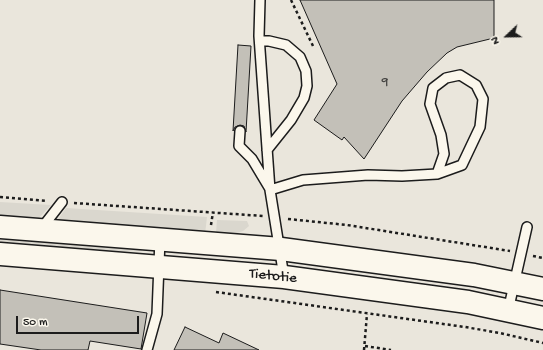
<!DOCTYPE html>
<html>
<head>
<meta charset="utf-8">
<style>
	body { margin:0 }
	#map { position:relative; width:543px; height:350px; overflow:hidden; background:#fbf7ec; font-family:"Gochi Hand",sans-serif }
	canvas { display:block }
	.north { position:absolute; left:487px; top:16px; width:40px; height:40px; -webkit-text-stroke:3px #fbf7ec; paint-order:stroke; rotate:248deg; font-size:11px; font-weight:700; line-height:16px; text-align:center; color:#1c1c1c }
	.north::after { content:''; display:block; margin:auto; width:14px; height:18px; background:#1c1c1c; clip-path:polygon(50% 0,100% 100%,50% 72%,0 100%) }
	.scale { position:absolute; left:16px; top:316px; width:123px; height:18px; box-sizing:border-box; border:2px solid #1c1c1c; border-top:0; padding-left:5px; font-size:12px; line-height:14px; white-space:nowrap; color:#1c1c1c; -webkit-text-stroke:3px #fbf7ec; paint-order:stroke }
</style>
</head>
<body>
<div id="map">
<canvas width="543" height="350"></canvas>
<div class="north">N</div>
<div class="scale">50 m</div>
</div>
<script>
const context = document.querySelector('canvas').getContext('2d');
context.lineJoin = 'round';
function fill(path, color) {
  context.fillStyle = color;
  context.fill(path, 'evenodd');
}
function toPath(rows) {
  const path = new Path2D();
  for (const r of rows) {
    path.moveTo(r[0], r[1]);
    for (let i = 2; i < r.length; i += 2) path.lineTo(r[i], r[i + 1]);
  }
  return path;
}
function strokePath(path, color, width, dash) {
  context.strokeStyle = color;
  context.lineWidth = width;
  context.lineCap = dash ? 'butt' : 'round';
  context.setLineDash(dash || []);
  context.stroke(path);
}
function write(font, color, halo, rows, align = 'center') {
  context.font = font + ' "Gochi Hand",sans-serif';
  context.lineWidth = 3;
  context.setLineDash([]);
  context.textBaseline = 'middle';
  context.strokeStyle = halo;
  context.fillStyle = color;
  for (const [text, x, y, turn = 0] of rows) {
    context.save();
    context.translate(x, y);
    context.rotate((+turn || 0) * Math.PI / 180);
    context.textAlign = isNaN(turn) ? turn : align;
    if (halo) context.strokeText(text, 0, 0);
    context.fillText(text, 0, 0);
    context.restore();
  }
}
fill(toPath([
	[0,0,543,0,543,350,0,350]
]), '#eae6dc');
fill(toPath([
	[0,202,51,205,37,220,0,218],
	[66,208,207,217,205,234,56,222],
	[217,220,247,221,249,226,243,231,232,235,216,233],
	[0,234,138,244,142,251,94,253,0,248]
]), '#dad7ce');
const building = toPath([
	[300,0,494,0,494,38,457,47,447,53,427,72,402,101,364,159,344,137,342,140,314,120,337,84,300,0],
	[238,45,251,46,246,132,244,126,240,125,235,127,233,131,238,45],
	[0,290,147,313,141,349,90,341,88,350,41,350,0,344,0,290],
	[185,327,219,343,223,333,259,350,174,350,185,327]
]);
fill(building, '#c3c0b8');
strokePath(building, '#1c1c1c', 1);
const lane = toPath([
	[260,0,259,36,270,190,284,277],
	[260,41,269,41,286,45,300,57,306,71,307,86,304,98,291,120,267,150],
	[240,131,239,146,252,159,270,189],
	[270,190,303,180,368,175,402,176,437,174,462,165,480,127,483,99,476,85,460,75,446,78,433,88,430,104,441,135,444,154,437,174],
	[41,229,62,202],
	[508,311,527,227],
	[147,350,157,314,160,239]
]);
const secondary = toPath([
	[0,227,281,249,474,275,543,289],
	[0,254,284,277,468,302,543,318]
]);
strokePath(lane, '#1c1c1c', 12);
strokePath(secondary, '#1c1c1c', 25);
strokePath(toPath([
	[291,0,313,46],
	[0,197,47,201],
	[74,203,263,216],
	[288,219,347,225,510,251],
	[211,225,213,212],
	[533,256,543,258],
	[216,292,465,327,500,333,543,343],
	[365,346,391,350],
	[364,350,367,314]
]), '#1c1c1c', 2.5, [3, 3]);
strokePath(lane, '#fbf7ec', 9);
strokePath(secondary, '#fbf7ec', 22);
write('13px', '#464543', null, [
	["9",385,83]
]);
write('15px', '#1c1c1c', '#fbf7ec', [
	["Tietotie",273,277,6]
]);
</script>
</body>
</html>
